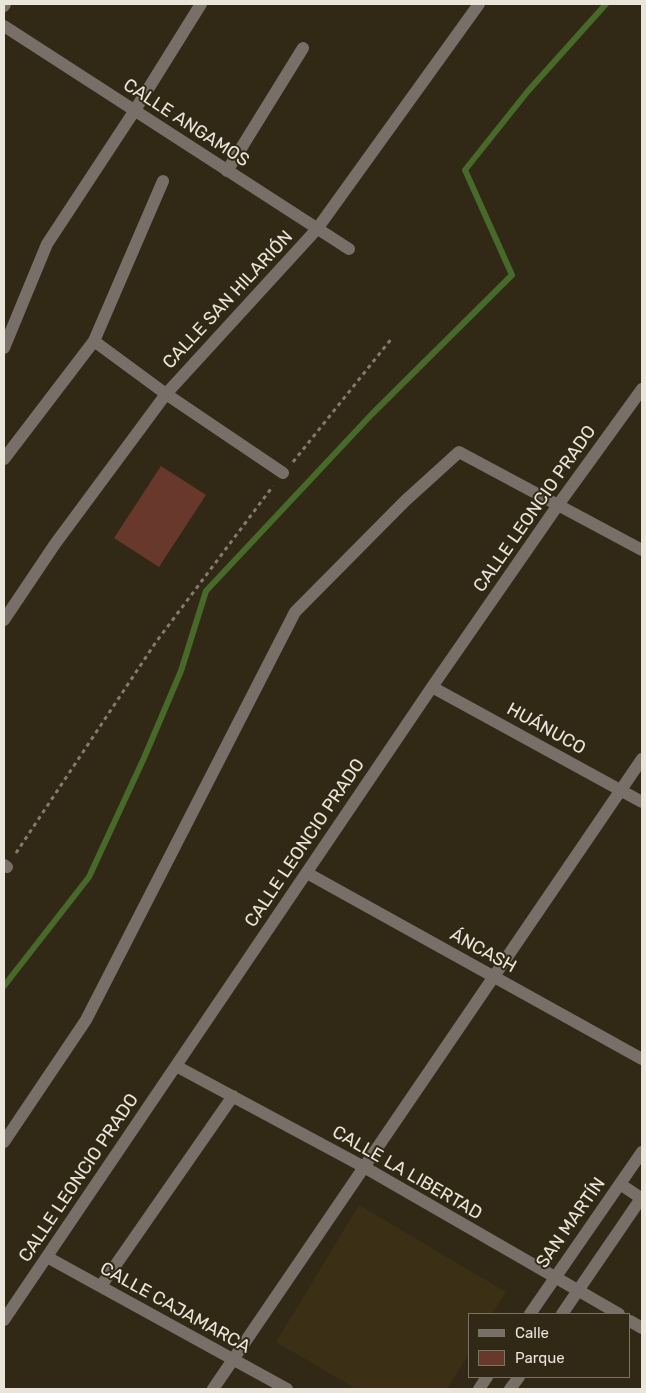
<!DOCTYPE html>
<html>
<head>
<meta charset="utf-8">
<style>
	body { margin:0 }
	#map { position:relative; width:646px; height:1393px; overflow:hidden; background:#312816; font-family:Rubik,sans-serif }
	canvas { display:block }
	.frame { position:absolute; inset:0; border:5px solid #eae4d9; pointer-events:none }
	.legend { position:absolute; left:468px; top:1313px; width:162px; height:65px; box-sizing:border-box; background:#312816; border:1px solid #7b7364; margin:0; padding:6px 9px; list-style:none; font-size:15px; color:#eae4d9 }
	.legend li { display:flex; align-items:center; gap:10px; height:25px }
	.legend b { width:25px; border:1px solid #7b7364 }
</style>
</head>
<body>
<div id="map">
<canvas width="646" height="1393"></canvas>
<div class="frame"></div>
<ul class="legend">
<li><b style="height:6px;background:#776f68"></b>Calle</li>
<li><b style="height:14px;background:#68382d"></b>Parque</li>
</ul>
</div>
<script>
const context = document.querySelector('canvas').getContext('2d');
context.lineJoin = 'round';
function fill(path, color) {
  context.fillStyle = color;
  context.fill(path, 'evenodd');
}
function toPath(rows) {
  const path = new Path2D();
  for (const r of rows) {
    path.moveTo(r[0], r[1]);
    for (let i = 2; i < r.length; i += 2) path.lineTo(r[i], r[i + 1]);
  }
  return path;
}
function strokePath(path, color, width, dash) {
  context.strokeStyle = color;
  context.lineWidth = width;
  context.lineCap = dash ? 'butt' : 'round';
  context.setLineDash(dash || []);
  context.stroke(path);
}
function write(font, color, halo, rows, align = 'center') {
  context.font = font + ' Rubik,sans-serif';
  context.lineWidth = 4;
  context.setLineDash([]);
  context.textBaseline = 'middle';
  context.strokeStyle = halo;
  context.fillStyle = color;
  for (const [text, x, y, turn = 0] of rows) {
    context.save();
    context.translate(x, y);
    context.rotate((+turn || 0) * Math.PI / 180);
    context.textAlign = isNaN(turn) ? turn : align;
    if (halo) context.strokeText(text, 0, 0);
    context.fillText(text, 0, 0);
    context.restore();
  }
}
fill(toPath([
	[359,1205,506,1292,492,1314,470,1314,470,1352,447,1389,356,1389,276,1342]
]), '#3b2f16');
fill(toPath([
	[161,466,206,495,159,567,114,538]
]), '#68382d');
strokePath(toPath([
	[4,986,89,877,144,758,181,671,206,591,372,414,512,275,465,170,528,91,606,4]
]), '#476929', 6);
strokePath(toPath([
	[293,462,392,338],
	[16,853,156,642,273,486]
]), '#837b6d', 3, [4, 4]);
strokePath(toPath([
	[4,6,5,4],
	[4,26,349,249],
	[227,171,303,48],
	[94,341,166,394,283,473],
	[4,348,47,244,135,110,201,4],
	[4,459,94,341,163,181],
	[4,620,55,544,166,394,317,229,479,4],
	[432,687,642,802],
	[4,865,7,867],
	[307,873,642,1059],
	[176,1066,364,1167,619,1314],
	[4,1142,86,1020,295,612,405,501,459,452,642,550],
	[620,1184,641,1198],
	[47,1257,287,1389],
	[101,1286,233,1096],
	[530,1314,642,1152],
	[562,1314,642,1197],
	[4,1320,432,687,558,505,642,389],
	[630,1321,642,1328],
	[213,1389,642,759],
	[479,1389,487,1377],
	[510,1389,519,1377]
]), '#776f68', 12);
write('18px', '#eae4d9', '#312816', [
	["CALLE ANGAMOS",186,123,33],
	["CALLE SAN HILARIÓN",228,300,-47],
	["CALLE LEONCIO PRADO",535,509,-55],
	["HUÁNUCO",546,729,29],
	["CALLE LEONCIO PRADO",305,843,-56],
	["ÁNCASH",483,951,29],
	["CALLE LA LIBERTAD",407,1173,30],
	["CALLE LEONCIO PRADO",79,1178,-56],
	["SAN MARTÍN",571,1223,-55],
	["CALLE CAJAMARCA",175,1308,29]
]);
</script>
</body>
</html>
